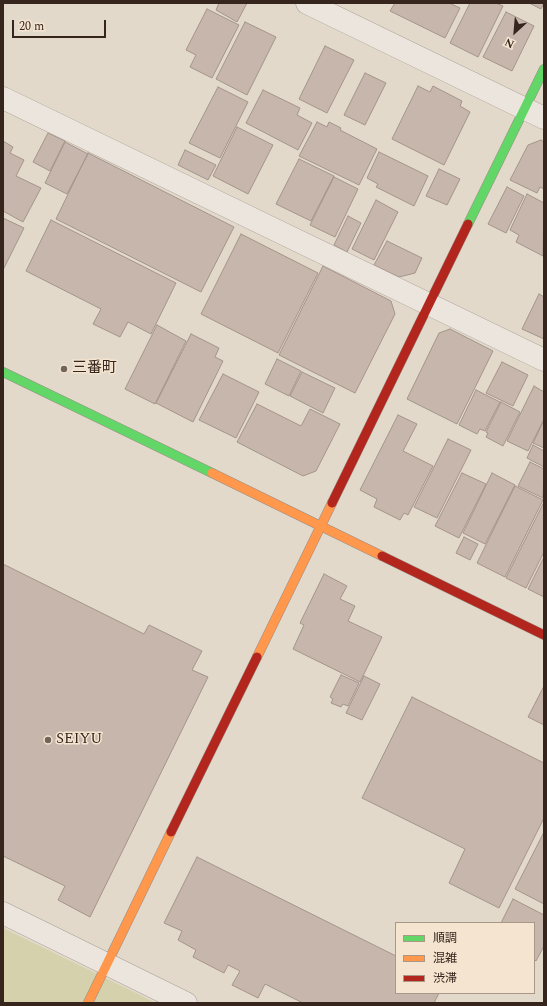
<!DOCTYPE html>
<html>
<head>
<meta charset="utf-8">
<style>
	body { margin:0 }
	#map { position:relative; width:547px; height:1006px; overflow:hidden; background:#e3d9cb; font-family:Spectral,"Noto Sans JP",serif }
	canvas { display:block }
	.frame { position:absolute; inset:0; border:4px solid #36251d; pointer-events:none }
	.legend { position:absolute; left:395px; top:922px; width:140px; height:72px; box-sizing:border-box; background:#f5e5d0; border:1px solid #a99888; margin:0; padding:5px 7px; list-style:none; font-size:12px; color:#36251d }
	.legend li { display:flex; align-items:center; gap:8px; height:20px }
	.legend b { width:20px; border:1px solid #a99888 }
	.north { position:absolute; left:495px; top:12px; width:40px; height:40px; -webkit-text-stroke:3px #f5e5d0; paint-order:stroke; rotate:206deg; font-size:11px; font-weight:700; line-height:16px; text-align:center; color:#36251d }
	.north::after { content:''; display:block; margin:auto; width:14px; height:18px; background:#36251d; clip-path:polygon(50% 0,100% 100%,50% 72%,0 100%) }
	.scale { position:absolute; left:12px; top:20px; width:94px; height:18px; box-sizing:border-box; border:2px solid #36251d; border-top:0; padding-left:5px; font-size:12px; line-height:14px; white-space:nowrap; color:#36251d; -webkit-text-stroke:3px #f5e5d0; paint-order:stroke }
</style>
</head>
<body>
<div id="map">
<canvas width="547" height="1006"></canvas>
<div class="frame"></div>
<ul class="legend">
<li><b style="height:5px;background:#63d668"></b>順調</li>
<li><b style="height:5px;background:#ff974d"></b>混雑</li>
<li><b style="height:5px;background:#b3261e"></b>渋滞</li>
</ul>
<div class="north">N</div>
<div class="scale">20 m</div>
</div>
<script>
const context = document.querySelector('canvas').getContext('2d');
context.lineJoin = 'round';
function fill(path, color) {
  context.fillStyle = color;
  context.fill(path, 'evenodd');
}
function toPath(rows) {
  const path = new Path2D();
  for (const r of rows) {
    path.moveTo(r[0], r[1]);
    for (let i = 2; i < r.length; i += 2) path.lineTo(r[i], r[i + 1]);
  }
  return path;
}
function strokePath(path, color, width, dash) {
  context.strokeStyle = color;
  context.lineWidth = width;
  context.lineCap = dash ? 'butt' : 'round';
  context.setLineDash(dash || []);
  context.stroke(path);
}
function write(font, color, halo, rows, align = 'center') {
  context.font = font + ' Spectral,"Noto Sans JP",serif';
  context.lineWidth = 3;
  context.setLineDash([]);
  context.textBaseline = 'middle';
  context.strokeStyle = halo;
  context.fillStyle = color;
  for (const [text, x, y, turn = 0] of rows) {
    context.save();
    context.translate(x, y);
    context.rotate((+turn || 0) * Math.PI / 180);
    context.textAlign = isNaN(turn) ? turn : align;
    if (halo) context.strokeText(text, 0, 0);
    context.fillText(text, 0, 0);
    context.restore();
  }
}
fill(toPath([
	[3,928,136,993,155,1003,3,1003]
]), '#d6d1ad');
const building = toPath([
	[219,3,247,3,237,22,216,10,219,3],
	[395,3,449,3,460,8,445,38,390,11,395,3],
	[470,3,496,3,503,6,478,57,450,43,470,3],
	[529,3,544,3,541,9,529,3],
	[207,9,239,25,212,78,190,67,196,55,186,50,207,9],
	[506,12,534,26,512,71,483,57,506,12],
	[245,22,276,37,247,95,216,79,245,22],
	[325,46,354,60,327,113,299,99,325,46],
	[365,73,386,83,365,125,344,115,365,73],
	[418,86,430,92,433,86,462,101,460,106,470,112,444,165,392,139,418,86],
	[218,87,248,102,220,158,189,143,218,87],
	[263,90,300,108,297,115,312,123,298,150,246,123,263,90],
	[317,122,327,127,329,122,341,128,340,130,377,149,359,185,299,156,317,122],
	[237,127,273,145,248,194,213,176,237,127],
	[48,133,65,141,50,171,33,162,48,133],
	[541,140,544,142,544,189,540,187,537,193,510,180,528,145,541,140],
	[3,141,13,147,10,153,24,160,16,176,41,188,23,222,3,211,3,141],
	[65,142,88,154,67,194,45,183,65,142],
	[185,150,216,165,208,180,178,165,185,150],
	[379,152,428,176,414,206,376,187,378,184,367,178,379,152],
	[88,153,234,227,201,292,56,219,88,153],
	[299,159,334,176,311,221,276,204,299,159],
	[439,169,460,179,447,205,426,196,439,169],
	[334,177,358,189,335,237,310,225,334,177],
	[507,187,524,196,506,233,488,224,507,187],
	[527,194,544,203,543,256,516,242,519,235,510,230,527,194],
	[376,200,398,212,374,260,352,249,376,200],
	[348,216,361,223,347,252,334,245,348,216],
	[3,218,24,228,3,270,3,218],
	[51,220,176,283,151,334,128,322,120,337,93,324,101,309,26,271,51,220],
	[241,234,318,273,278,353,201,314,241,234],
	[387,241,422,258,415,273,399,277,374,265,387,241],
	[323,266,391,301,395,314,355,393,279,355,323,266],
	[539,294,544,297,544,339,522,329,539,294],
	[157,325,186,341,155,404,125,389,157,325],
	[450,329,493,351,457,424,407,399,439,333,450,329],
	[191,334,219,348,215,357,223,361,193,422,156,403,191,334],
	[277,359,301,371,289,396,265,384,277,359],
	[502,362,528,375,513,406,486,393,502,362],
	[302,372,335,388,323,413,290,396,302,372],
	[223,374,259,392,236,438,199,420,223,374],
	[534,386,544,392,544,419,528,451,507,441,534,386],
	[476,390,500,402,485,431,480,429,477,434,459,425,476,390],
	[501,402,520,412,503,446,486,437,488,433,486,432,501,402],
	[257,404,301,426,310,409,340,424,316,471,303,476,237,442,257,404],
	[398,415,417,424,403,451,433,466,408,515,404,513,400,520,374,507,377,499,360,490,398,415],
	[544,420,544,448,533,443,544,420],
	[448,439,471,450,437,518,414,507,448,439],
	[533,445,544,451,544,467,527,458,533,445],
	[530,462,544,469,543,498,518,486,530,462],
	[462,473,486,484,459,538,435,526,462,473],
	[492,473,515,485,485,544,463,533,492,473],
	[515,486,543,500,505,577,477,563,515,486],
	[544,502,544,552,526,588,506,578,544,502],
	[464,537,478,544,470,560,456,553,464,537],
	[544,557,544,597,528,589,544,557],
	[3,564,144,634,149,625,202,651,192,670,208,677,90,917,58,900,65,886,3,856,3,564],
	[324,574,347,586,340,599,355,606,348,621,382,637,360,682,293,649,304,625,300,623,324,574],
	[341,675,359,683,348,706,343,704,341,707,331,703,333,699,330,697,341,675],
	[364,676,380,684,362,720,346,713,364,676],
	[543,688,544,688,544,725,528,717,543,688],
	[412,697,544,763,544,818,499,908,449,883,465,849,362,798,412,697],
	[544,832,544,904,515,889,544,832],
	[197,857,396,956,396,993,439,993,434,1003,303,1003,265,984,258,998,232,985,240,971,228,965,224,973,193,957,196,950,178,940,182,931,164,923,197,857],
	[513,899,544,915,544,946,536,961,534,959,534,923,501,923,513,899]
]);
fill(building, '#c7b6ac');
strokePath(building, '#a3948b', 1);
const street = toPath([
	[307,3,544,118],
	[3,98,544,360],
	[3,913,186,1003]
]);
const fast = toPath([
	[468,224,544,69],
	[3,372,212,473]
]);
const slow = toPath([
	[212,473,382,556],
	[257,657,332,503],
	[88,1003,171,832]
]);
const jam = toPath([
	[332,503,468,224],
	[382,556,544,635],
	[171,832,257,657]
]);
strokePath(street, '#a89e95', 23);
strokePath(fast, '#988e84', 10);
strokePath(slow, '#988e84', 10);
strokePath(jam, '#988e84', 10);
strokePath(street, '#ebe5dd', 22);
strokePath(fast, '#63d668', 9);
strokePath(slow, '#ff974d', 9);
strokePath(jam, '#b3261e', 9);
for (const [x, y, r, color] of [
	[64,369,4,"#73645a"],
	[48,740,4,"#73645a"]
]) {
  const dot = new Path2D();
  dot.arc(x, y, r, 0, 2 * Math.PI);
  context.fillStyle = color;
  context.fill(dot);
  strokePath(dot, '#f5e5d0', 1.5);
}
write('15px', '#36251d', '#f5e5d0', [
	["三番町",72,369],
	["SEIYU",56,740]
], 'left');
</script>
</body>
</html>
